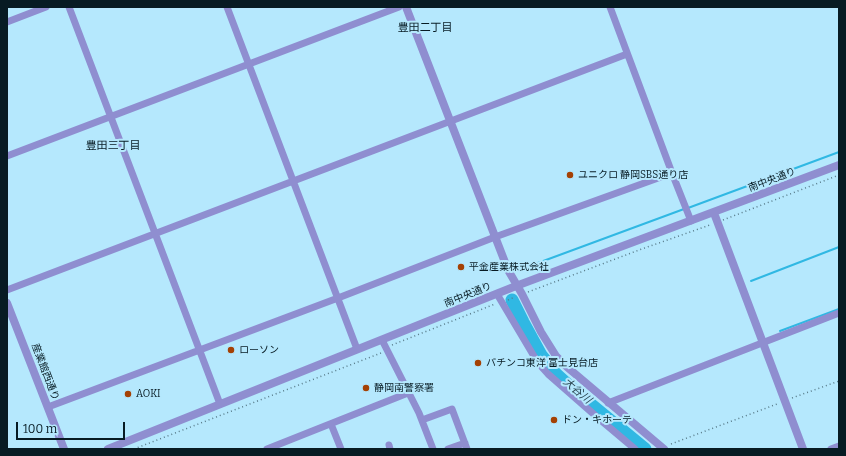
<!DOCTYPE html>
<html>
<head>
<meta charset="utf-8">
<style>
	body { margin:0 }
	#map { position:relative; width:846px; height:456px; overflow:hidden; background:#b5e8fd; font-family:Bitter,serif }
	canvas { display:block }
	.frame { position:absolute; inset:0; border:8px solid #071b23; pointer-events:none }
	.scale { position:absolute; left:16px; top:422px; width:109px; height:18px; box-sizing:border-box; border:2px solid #071b23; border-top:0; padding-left:5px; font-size:12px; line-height:14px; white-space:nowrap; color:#071b23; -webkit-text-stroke:3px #b5e8fd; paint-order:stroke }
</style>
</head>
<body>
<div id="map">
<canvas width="846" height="456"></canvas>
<div class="frame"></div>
<div class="scale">100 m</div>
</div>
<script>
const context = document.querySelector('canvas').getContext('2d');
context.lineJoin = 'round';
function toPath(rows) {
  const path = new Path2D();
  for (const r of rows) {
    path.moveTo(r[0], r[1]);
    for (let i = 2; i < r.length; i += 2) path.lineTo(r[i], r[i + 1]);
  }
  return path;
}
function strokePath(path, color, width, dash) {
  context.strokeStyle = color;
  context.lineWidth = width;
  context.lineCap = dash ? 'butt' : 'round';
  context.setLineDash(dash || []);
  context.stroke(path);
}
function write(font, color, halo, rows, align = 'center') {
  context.font = font + ' Bitter,"Noto Sans JP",serif';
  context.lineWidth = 4;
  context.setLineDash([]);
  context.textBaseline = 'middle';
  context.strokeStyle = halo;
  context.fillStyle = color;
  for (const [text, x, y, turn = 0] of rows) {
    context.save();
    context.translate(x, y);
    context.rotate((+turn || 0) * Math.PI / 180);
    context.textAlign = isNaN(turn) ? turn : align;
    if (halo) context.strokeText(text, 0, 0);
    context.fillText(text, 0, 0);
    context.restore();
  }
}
strokePath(toPath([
	[688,208,839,152],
	[527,267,684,209],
	[751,281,839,247],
	[780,331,839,309]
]), '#30b8e3', 2);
strokePath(toPath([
	[512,300,523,322,541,355,556,374,577,393,645,449]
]), '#30b8e3', 13);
strokePath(toPath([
	[723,220,839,175],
	[528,292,639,250,710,225],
	[508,300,515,297],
	[392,345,495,304],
	[792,398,839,381],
	[671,444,777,404],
	[134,449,381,353]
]), '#587b89', 1.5, [1, 3]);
strokePath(toPath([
	[69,7,220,404],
	[227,7,357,349],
	[610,7,672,173,691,221],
	[7,22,46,7],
	[7,156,399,7],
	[7,290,627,54],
	[497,294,538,363,548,374,597,417,635,449],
	[382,340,419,413,433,449],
	[608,403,839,313],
	[48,407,338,298,495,237,672,173],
	[422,420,452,409,467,449],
	[331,424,341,449],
	[389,445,390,449],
	[267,449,408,393],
	[448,449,465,443],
	[831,449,839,446]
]), '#8f8ed0', 7);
strokePath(toPath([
	[406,7,508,270,522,294,541,332,556,356,567,367,664,449],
	[714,213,803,449],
	[7,303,64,449],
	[108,449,516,286,839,165]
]), '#8f8ed0', 8);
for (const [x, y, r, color] of [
	[570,175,4,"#a44104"],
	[461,267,4,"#a44104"],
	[231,350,4,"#a44104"],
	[478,363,4,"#a44104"],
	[366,388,4,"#a44104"],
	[128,394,4,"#a44104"],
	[554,420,4,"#a44104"]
]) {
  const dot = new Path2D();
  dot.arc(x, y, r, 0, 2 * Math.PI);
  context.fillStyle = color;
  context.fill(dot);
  strokePath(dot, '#b5e8fd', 1.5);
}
write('10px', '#071b23', '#b5e8fd', [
	["ユニクロ 静岡SBS通り店",578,175],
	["平金産業株式会社",469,267],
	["ローソン",239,350],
	["パチンコ東洋 富士見台店",486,363],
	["静岡南警察署",374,388],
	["AOKI",136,394],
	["ドン・キホーテ",562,420]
], 'left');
write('10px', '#071b23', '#b5e8fd', [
	["南中央通り",772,180,-21],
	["南中央通り",468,295,-22],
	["産業館西通り",45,372,69]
]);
write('11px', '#071b23', '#b5e8fd', [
	["豊田二丁目",425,28],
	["豊田三丁目",113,146]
]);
write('italic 11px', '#2a4550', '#b5e8fd', [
	["大谷川",577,391,40]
]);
</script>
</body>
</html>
